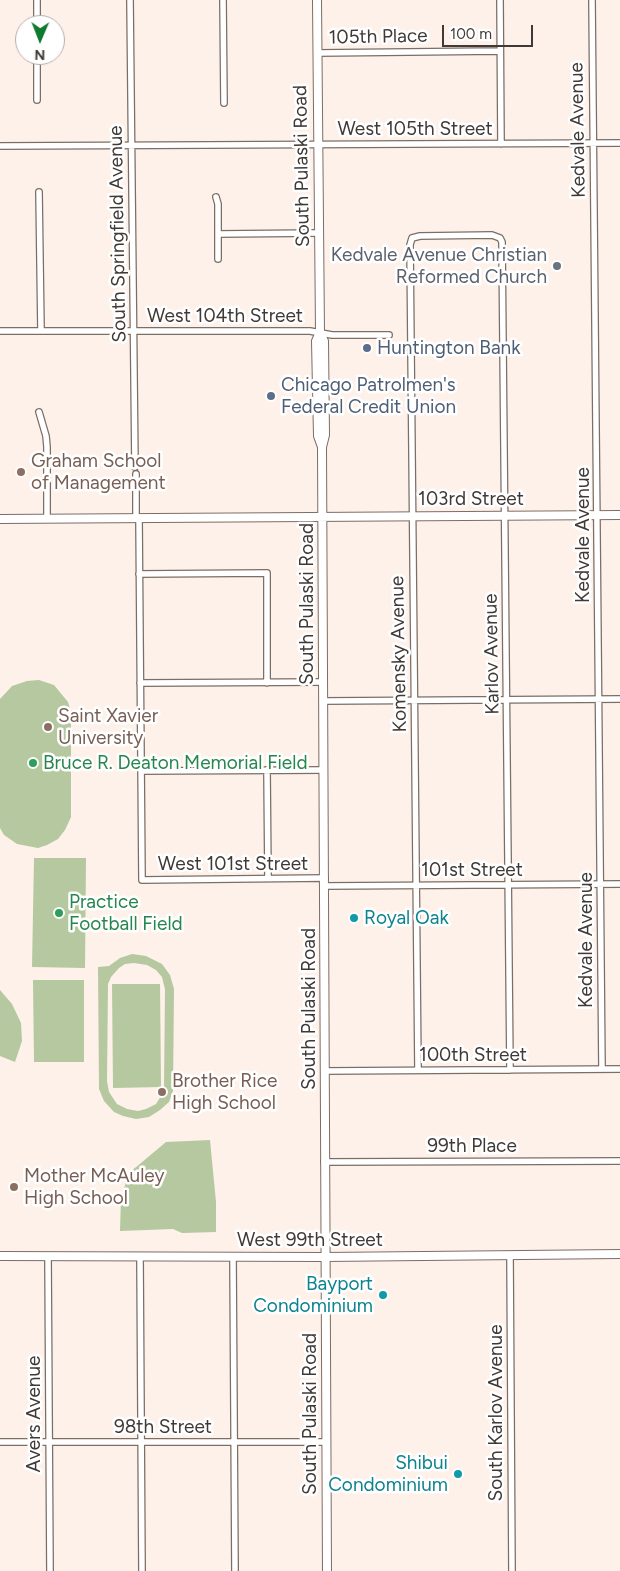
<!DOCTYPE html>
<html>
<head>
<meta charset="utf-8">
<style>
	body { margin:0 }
	#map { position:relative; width:620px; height:1571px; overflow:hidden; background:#fdf1ea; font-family:Figtree,sans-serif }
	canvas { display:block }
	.north { position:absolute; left:15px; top:15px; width:50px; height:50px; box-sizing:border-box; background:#fff; border:1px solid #b3b0af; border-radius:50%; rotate:181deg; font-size:14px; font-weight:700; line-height:20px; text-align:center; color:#403a37 }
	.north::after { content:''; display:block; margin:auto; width:18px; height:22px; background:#0f7b2f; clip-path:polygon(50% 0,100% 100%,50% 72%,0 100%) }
	.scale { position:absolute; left:442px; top:25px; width:91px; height:22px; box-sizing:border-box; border:2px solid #403a37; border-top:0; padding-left:6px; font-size:15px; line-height:18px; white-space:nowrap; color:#403a37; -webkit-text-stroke:4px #fff; paint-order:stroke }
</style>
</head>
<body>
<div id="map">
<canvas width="620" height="1571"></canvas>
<div class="north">N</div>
<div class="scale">100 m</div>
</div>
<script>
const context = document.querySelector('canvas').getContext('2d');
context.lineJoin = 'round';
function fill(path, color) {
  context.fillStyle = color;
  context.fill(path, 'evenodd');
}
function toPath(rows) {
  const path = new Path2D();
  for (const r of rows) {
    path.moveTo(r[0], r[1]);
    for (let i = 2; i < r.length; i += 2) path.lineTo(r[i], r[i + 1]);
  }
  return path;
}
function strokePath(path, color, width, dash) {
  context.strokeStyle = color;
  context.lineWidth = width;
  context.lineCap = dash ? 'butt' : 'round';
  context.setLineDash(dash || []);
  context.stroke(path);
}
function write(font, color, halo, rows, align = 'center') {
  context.font = font + ' Figtree,sans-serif';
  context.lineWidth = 5;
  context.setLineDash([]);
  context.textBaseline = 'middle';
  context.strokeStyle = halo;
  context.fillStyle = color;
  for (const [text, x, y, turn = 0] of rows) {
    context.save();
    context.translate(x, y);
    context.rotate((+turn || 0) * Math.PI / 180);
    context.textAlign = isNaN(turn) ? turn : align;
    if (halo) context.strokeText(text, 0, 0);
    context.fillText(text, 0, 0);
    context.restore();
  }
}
fill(toPath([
	[39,680,54,685,68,702,71,712,71,817,65,830,58,839,47,845,38,848,17,844,4,835,0,828,0,699,12,686,27,681],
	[34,858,86,858,85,968,32,967],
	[132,954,146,956,162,964,170,975,174,989,173,1091,169,1102,160,1110,149,1117,136,1119,123,1116,114,1112,104,1101,99,1089,98,967,109,966,120,958],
	[134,963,147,965,156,970,162,977,165,989,164,1091,156,1104,146,1109,138,1111,127,1109,117,1104,109,1092,107,1081,108,984,111,977,119,968,125,964],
	[33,980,84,980,84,1062,34,1062],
	[112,984,160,984,161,1087,113,1088],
	[0,990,12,1004,21,1023,22,1041,15,1062,0,1056],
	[210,1140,216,1202,216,1232,182,1233,173,1229,120,1231,121,1198,129,1173,166,1142]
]), '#b5c8a0');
const street = toPath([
	[37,0,37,25],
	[130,0,135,467],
	[223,0,224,103],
	[500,0,501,144],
	[592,0,602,1069],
	[317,53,500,51],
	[37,55,37,100],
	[0,146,620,143],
	[39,192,41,331],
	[216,197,218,204,218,259],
	[218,234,319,233],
	[0,331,310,331,332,335,389,335],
	[39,412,46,436,47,447,47,518],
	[136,474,136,518],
	[139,518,142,880,325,878],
	[139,574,267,573,267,683],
	[140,683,324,682],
	[324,701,620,699],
	[267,770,268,878],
	[141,771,324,770],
	[325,886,620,884],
	[418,1070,410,245,412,238,420,236,492,235,500,238,502,242,510,1070],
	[325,1071,620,1069],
	[324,1162,620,1161],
	[510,1255,512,1571],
	[48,1256,50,1571],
	[140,1257,142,1571],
	[233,1257,235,1571],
	[0,1442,326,1442]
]);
const secondary = toPath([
	[317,0,320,332,316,341,318,436,322,447],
	[320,332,324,341,325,435,322,447,327,1571],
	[0,519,620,515],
	[0,1256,325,1257,620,1254]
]);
strokePath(street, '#7b6e66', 8);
strokePath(secondary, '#7b6e66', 10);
strokePath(street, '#fff', 5.5);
strokePath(secondary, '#fff', 8);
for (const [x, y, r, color] of [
	[557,266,5,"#6b7280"],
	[367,348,5,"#5c6f8a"],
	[271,396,5,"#5c6f8a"],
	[21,472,5,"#8d6e63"],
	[48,727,5,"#8d6e63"],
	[33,763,5,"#2e9e5b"],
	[59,913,5,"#2e9e5b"],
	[354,918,5,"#0f9aa8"],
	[162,1092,5,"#8d6e63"],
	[14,1187,5,"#8d6e63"],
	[383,1295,5,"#0f9aa8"],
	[458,1474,5,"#0f9aa8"]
]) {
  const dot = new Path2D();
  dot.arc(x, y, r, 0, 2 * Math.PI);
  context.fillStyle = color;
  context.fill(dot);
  strokePath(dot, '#fff', 2);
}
write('19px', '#403a37', '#fff', [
	["105th Place",378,37,-1],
	["West 105th Street",415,129],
	["Kedvale Avenue",578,130,-91],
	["South Pulaski Road",302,166,-91],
	["South Springfield Avenue",118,234,-91],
	["West 104th Street",225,316],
	["103rd Street",471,499],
	["Kedvale Avenue",583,535,-90],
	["South Pulaski Road",307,604,-90],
	["Komensky Avenue",399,654,-91],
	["Karlov Avenue",492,654,-91],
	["West 101st Street",233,864],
	["101st Street",472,870],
	["Kedvale Avenue",586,940,-90],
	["South Pulaski Road",309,1009,-90],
	["100th Street",473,1055],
	["99th Place",472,1146],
	["West 99th Street",310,1240],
	["South Karlov Avenue",496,1413,-90],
	["Avers Avenue",34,1414,-90],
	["South Pulaski Road",310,1414,-90],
	["98th Street",163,1427]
]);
write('19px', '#5b616d', '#fff', [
	["Kedvale Avenue Christian",547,255],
	["Reformed Church",547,277]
], 'right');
write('19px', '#4e5e75', '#fff', [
	["Huntington Bank",377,348],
	["Chicago Patrolmen's",281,385],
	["Federal Credit Union",281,407]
], 'left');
write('19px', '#785e54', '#fff', [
	["Graham School",31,461],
	["of Management",31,483],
	["Saint Xavier",58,716],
	["University",58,738],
	["Brother Rice",172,1081],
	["High School",172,1103],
	["Mother McAuley",24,1176],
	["High School",24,1198]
], 'left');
write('19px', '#27864d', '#fff', [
	["Bruce R. Deaton Memorial Field",43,763],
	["Practice",69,902],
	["Football Field",69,924]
], 'left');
write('19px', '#0d838f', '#fff', [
	["Royal Oak",364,918,"left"],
	["Bayport",373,1284],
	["Condominium",373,1306],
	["Shibui",448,1463],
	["Condominium",448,1485]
], 'right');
</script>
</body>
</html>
